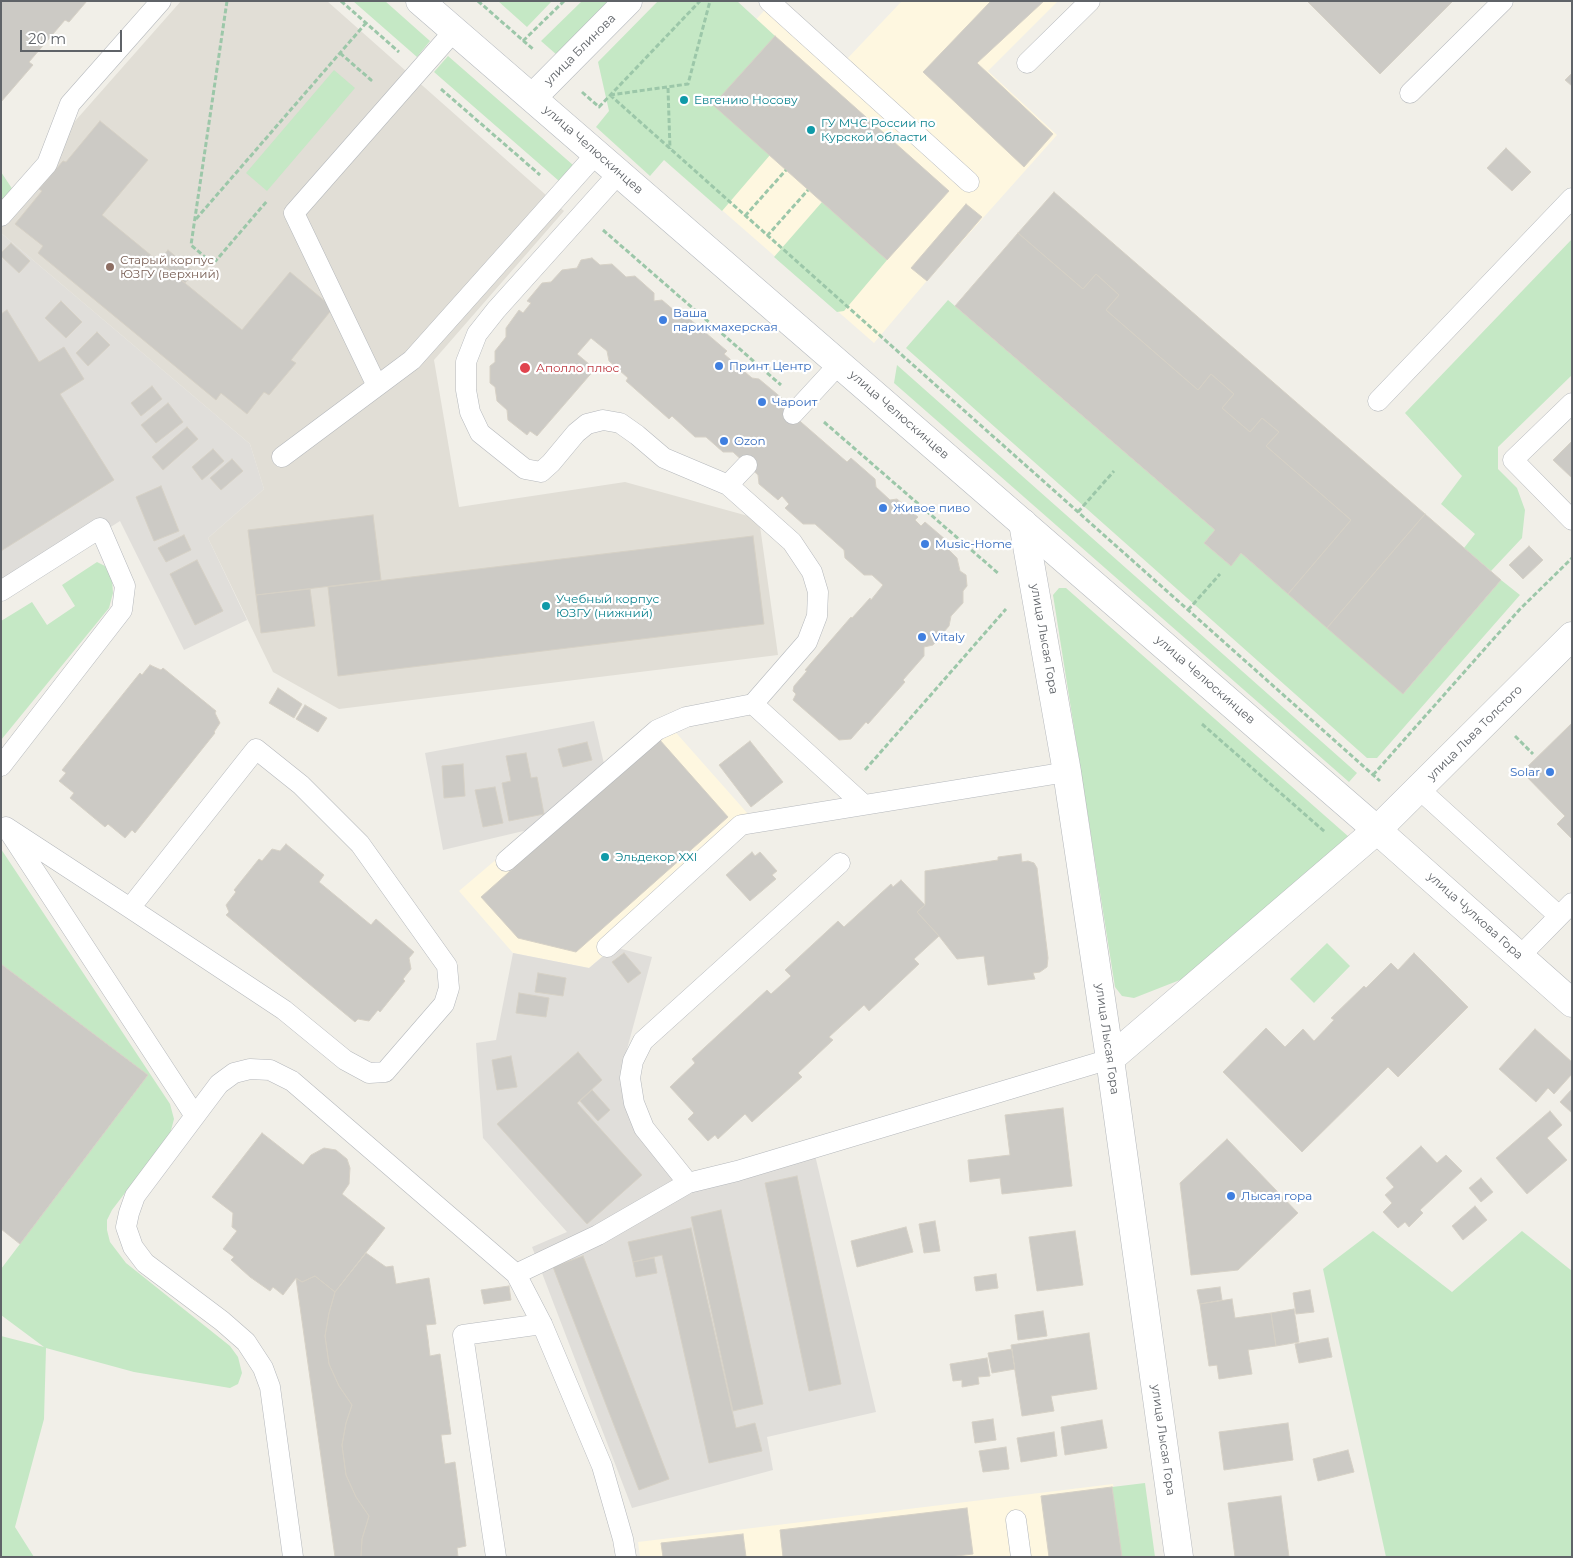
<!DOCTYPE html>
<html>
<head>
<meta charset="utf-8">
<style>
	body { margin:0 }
	#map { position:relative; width:1573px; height:1558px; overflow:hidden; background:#f1efe8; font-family:Montserrat,sans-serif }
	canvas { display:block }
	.frame { position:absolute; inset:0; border:2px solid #5f6368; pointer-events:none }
	.scale { position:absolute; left:20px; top:30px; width:102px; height:22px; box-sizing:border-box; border:2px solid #5f6368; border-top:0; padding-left:6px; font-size:15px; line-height:18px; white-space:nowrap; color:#5f6368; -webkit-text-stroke:4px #fff; paint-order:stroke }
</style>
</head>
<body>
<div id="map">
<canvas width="1573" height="1558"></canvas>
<div class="frame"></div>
<div class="scale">20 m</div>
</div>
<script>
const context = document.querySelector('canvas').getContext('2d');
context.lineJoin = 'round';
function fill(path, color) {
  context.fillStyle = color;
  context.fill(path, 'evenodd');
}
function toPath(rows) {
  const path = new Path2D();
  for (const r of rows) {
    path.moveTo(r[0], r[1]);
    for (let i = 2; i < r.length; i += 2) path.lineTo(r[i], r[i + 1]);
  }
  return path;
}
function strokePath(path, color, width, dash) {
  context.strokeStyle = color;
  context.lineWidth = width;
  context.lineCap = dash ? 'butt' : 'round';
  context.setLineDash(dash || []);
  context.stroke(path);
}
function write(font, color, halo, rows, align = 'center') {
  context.font = font + ' Montserrat,sans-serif';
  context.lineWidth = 4.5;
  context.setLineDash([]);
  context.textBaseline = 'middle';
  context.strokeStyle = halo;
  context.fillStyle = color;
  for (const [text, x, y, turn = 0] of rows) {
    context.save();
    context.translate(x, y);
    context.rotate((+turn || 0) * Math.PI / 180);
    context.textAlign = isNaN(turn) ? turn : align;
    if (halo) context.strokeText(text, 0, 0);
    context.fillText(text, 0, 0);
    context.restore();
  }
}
fill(toPath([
	[773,1,845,61,902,1,1058,1,988,71,1057,135,925,283,874,343,644,142],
	[663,718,756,823,589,968,513,953,459,891],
	[1113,1484,1123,1557,640,1557,638,1542]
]), '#fef7e0');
fill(toPath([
	[1,233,250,444,264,489,208,538,247,620,184,650,120,521,1,598],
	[594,721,605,768,532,829,443,850,425,753],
	[614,947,652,957,620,1075,687,1188,815,1155,876,1412,767,1437,773,1470,632,1508,532,1247,567,1232,483,1138,476,1043,496,1040,513,953,589,968]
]), '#e0deda');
fill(toPath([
	[181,1,327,1,564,211,434,360,459,507,625,482,759,519,778,655,339,709,273,672,208,538,264,489,250,444,1,233,1,205]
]), '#e1ded6');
fill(toPath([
	[353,1,385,1,430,41,417,57],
	[498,1,552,1,527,27],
	[582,1,610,1,557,55,541,41],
	[658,1,737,1,775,36,714,105,770,155,722,211,664,160,650,176,596,127,609,111,598,62],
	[448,56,573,165,559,181,434,72],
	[334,70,355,88,267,191,246,173],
	[1,172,13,190,1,205],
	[822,202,887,260,844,311,837,312,774,257],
	[1572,239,1572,375,1498,447,1498,469,1517,488,1525,510,1522,538,1491,571,1464,548,1475,534,1441,504,1462,476,1405,413],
	[948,300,1215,530,1204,543,1230,565,1241,553,1404,693,1501,580,1520,595,1377,758,1367,758,906,348],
	[897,365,1357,773,1349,782,894,383],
	[97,562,105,566,112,579,113,593,109,608,1,740,1,621,32,602,47,625,75,606,62,585],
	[1059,588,1066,588,1349,837,1185,978,1134,998,1122,996,1115,987,1053,595],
	[1,849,170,1104,174,1119,170,1134,112,1210,107,1220,107,1230,110,1242,126,1263,230,1346,238,1357,242,1373,238,1384,230,1388,134,1372,46,1348,44,1419,15,1527,34,1557,1,1557,1,1336,44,1347,1,1315,1,1269,148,1075,1,964],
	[1327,943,1350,966,1314,1003,1290,979],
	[1373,1231,1452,1292,1522,1231,1572,1271,1572,1557,1386,1557,1323,1269],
	[1145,1483,1155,1557,1122,1557,1112,1487]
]), '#c5e8c5');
const building = toPath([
	[1,1,87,1,69,22,65,20,29,62,33,65,1,102,1,1],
	[992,1,1044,1,977,63,1053,134,1024,167,923,72,990,2,992,1],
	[1309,1,1453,1,1380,74,1308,2,1309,1],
	[775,36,949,191,887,260,713,105,775,36],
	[1572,73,1572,86,1565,80,1572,73],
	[100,121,148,160,102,215,242,330,290,272,333,308,291,360,296,363,269,395,264,392,247,414,221,393,216,400,38,253,43,246,15,224,42,191,39,189,63,161,66,162,100,121],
	[1506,148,1531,172,1512,191,1487,168,1506,148],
	[1054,192,1425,514,1327,628,1288,594,1351,520,1266,446,1279,432,1262,418,1250,432,1222,408,1234,394,1211,374,1198,390,1106,310,1119,295,1096,274,1083,289,1018,233,1054,192],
	[966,204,982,217,927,281,911,268,966,204],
	[1018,233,1083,289,1096,274,1119,295,1106,310,1198,390,1211,374,1234,394,1222,408,1250,432,1262,418,1279,432,1266,446,1351,520,1288,594,1241,553,1231,566,1204,543,1215,530,955,306,1018,233],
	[11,243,30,261,19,273,1,256,1,253,11,243],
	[168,250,194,272,185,283,159,261,168,250],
	[592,258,600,265,612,264,626,277,635,276,654,293,654,301,662,300,683,318,685,315,727,351,724,354,752,378,759,379,783,399,779,403,847,462,851,458,875,479,876,487,890,500,897,499,918,517,915,520,921,526,925,522,946,540,947,548,957,558,960,571,966,575,967,586,963,591,963,603,951,616,949,626,933,645,924,647,924,656,903,680,905,682,868,724,866,722,851,739,839,740,793,700,796,694,793,691,794,686,807,671,805,670,851,617,852,618,870,598,871,600,883,585,872,575,864,575,845,558,844,550,815,524,803,524,785,508,789,504,782,496,778,500,759,484,758,475,733,452,723,452,706,437,695,437,672,416,669,419,626,381,628,378,609,361,607,351,591,338,577,354,595,369,537,436,530,431,527,435,508,420,507,410,497,401,495,387,490,383,490,366,495,362,495,351,506,337,506,328,519,310,523,313,531,303,527,301,542,283,551,282,562,270,577,268,581,260,592,258],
	[61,301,82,322,66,338,45,318,61,301],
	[7,310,39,362,64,347,84,379,60,394,114,480,1,551,1,314,7,310],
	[97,332,110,345,88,366,76,353,97,332],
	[152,386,162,399,141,416,131,403,152,386],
	[168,403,183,422,156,443,141,425,168,403],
	[187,427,198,439,163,470,152,457,187,427],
	[1572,441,1572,478,1553,460,1572,441],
	[213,449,224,461,202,480,192,467,213,449],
	[232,459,243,471,221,490,210,478,232,459],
	[161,486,179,531,154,541,136,497,161,486],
	[1425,514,1501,580,1403,694,1327,628,1425,514],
	[373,515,381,580,256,595,248,530,373,515],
	[184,535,191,550,166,562,158,548,184,535],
	[753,536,764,624,338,676,328,587,753,536],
	[1529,546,1543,560,1523,579,1509,565,1529,546],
	[197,560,223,611,195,625,170,574,197,560],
	[310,589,315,626,261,633,256,595,310,589],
	[150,665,161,670,163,668,216,711,215,713,220,723,214,732,215,733,135,833,132,830,125,838,108,824,105,827,70,798,74,793,59,781,66,773,62,770,140,673,142,675,150,665],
	[278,688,302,704,294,718,269,703,278,688],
	[305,705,327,718,318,732,296,719,305,705],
	[1572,723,1572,839,1557,824,1565,816,1522,772,1572,723],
	[659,739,728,817,576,952,518,938,481,897,659,739],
	[750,741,783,782,751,807,719,765,750,741],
	[587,742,592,760,563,767,558,749,587,742],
	[526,753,531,778,537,777,544,814,509,821,502,783,511,781,506,756,526,753],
	[463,764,465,796,444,798,442,766,463,764],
	[495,787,503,823,483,827,475,790,495,787],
	[286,844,324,875,319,882,371,925,376,919,414,952,409,958,411,969,403,979,405,981,380,1012,378,1010,369,1021,358,1019,355,1022,226,915,229,912,226,905,236,892,234,890,259,859,262,861,272,849,280,851,286,844],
	[752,852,755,856,760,852,777,871,772,875,776,879,750,901,726,875,752,852],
	[1021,854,1022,862,1028,861,1034,863,1037,868,1048,958,1047,967,1040,972,1033,973,1035,979,988,985,984,956,957,959,939,936,917,912,925,905,925,871,998,860,998,857,1021,854],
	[901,880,925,905,917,912,939,936,914,959,919,964,869,1011,864,1005,829,1037,833,1040,798,1073,802,1077,752,1122,745,1114,718,1139,715,1135,708,1141,688,1119,694,1113,670,1087,695,1063,692,1059,767,990,771,994,791,976,785,970,838,921,844,927,891,884,893,887,901,880],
	[624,953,641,973,628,983,612,962,624,953],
	[1414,953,1468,1007,1398,1077,1388,1067,1302,1152,1223,1072,1266,1028,1285,1047,1303,1029,1314,1041,1334,1020,1331,1018,1364,986,1366,988,1391,963,1398,970,1414,953],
	[1,964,148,1075,20,1244,1,1229,1,964],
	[538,973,566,978,563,996,535,992,538,973],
	[519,993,549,998,546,1017,516,1013,519,993],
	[1535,1029,1572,1062,1572,1074,1554,1094,1548,1088,1536,1102,1499,1069,1535,1029],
	[578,1052,602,1080,577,1103,642,1175,587,1224,497,1124,578,1052],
	[511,1056,517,1087,497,1090,492,1060,511,1056],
	[1572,1089,1572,1113,1560,1102,1572,1089],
	[592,1090,610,1110,598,1121,580,1101,592,1090],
	[1063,1108,1072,1186,1002,1194,1000,1178,970,1182,968,1160,1010,1155,1005,1115,1063,1108],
	[1550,1111,1562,1125,1547,1138,1567,1160,1527,1194,1496,1158,1550,1111],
	[262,1133,303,1165,311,1155,324,1148,336,1150,347,1159,350,1168,349,1184,342,1194,385,1228,335,1292,315,1276,302,1282,296,1278,283,1295,273,1287,270,1291,250,1277,231,1260,234,1257,223,1249,237,1231,232,1227,233,1213,212,1197,262,1133],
	[1227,1139,1298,1213,1238,1270,1191,1275,1180,1183,1227,1139],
	[1421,1146,1437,1163,1446,1155,1462,1171,1420,1210,1423,1213,1409,1227,1405,1222,1398,1228,1383,1212,1392,1203,1385,1195,1394,1187,1386,1178,1421,1146],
	[797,1176,841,1384,809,1391,765,1183,797,1176],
	[1481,1178,1493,1192,1481,1202,1469,1188,1481,1178],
	[1475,1206,1487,1220,1463,1240,1452,1226,1475,1206],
	[721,1210,763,1404,733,1411,691,1217,721,1210],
	[935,1221,940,1251,924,1253,919,1224,935,1221],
	[906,1227,913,1252,857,1267,851,1241,906,1227],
	[691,1228,736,1428,755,1423,762,1451,709,1463,662,1255,633,1262,628,1242,691,1228],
	[1075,1231,1083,1285,1037,1291,1029,1237,1075,1231],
	[366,1253,386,1267,393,1266,396,1284,429,1278,436,1324,426,1325,428,1339,430,1356,440,1354,451,1434,441,1435,443,1450,445,1464,455,1462,466,1546,457,1548,458,1557,361,1557,362,1539,369,1516,356,1497,346,1475,342,1445,346,1423,352,1405,339,1386,329,1364,325,1336,329,1313,335,1292,366,1253],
	[583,1256,669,1479,639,1490,553,1267,583,1256],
	[654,1258,657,1273,636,1277,633,1262,654,1258],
	[996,1274,998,1288,976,1291,974,1277,996,1274],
	[315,1276,335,1292,329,1313,325,1336,329,1364,339,1386,352,1405,346,1423,342,1445,346,1475,356,1497,369,1516,362,1539,361,1557,335,1557,296,1278,302,1282,315,1276],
	[509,1286,511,1300,484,1304,481,1290,509,1286],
	[1220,1287,1222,1300,1200,1304,1197,1290,1220,1287],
	[1310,1290,1314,1312,1296,1314,1293,1293,1310,1290],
	[1232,1299,1235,1318,1271,1313,1276,1346,1248,1350,1252,1374,1219,1379,1217,1365,1209,1366,1200,1304,1232,1299],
	[1294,1309,1299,1342,1276,1346,1271,1313,1294,1309],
	[1043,1311,1047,1336,1018,1340,1015,1315,1043,1311],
	[1089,1333,1097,1389,1051,1396,1054,1411,1022,1416,1011,1345,1089,1333],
	[1328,1338,1332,1357,1299,1363,1295,1344,1328,1338],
	[1012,1349,1015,1369,992,1373,988,1353,1012,1349],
	[987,1358,990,1376,978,1377,979,1384,962,1387,962,1380,953,1381,950,1364,987,1358],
	[993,1419,996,1440,975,1443,972,1422,993,1419],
	[1102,1420,1107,1448,1065,1455,1061,1427,1102,1420],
	[1288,1423,1293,1460,1224,1470,1219,1432,1288,1423],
	[1054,1432,1057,1456,1021,1462,1017,1438,1054,1432],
	[1006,1447,1009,1469,983,1472,979,1451,1006,1447],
	[1348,1450,1354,1472,1318,1481,1313,1459,1348,1450],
	[1112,1487,1122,1557,1049,1557,1041,1496,1112,1487],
	[1281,1496,1289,1557,1235,1557,1228,1503,1281,1496],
	[967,1508,973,1554,948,1557,783,1557,780,1530,967,1508],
	[743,1534,746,1557,663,1557,661,1543,743,1534]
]);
fill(building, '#cccac5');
strokePath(building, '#d6d1c6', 1);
const lane = toPath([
	[769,1,969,182],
	[1027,63,1090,1],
	[1410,93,1503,1],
	[619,173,496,310,477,334,466,362,466,390,470,412,480,433,525,469,541,472,551,463,576,433,587,424,603,420,620,423,637,435,664,458,728,485,792,542,812,572,818,592,817,616,807,642,753,704,864,805],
	[1,216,47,164,70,104,161,1],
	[377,386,294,213,454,31],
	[1378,401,1572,198],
	[1572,403,1513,460,1572,520],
	[793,414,839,364],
	[282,457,412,360,596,154],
	[728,485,747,465],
	[1,591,100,528,125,586,122,610,1,766],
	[1419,789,1559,916],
	[6,827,130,908,284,1010,345,1060,369,1073,385,1072,444,1004,449,988,447,966,360,844,301,785,256,749,130,908],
	[10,833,195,1116],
	[506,861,657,730,686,717,753,704],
	[607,947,741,825,1067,772],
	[1520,956,1572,903],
	[688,1183,644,1128,634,1103,630,1078,633,1061,643,1041,840,863],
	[516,1274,598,1235,688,1183,737,1171,1110,1059],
	[1016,1520,1021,1557],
	[293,1557,270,1387,263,1368,246,1342,222,1321,145,1263,133,1247,126,1227,129,1213,135,1196,219,1084,234,1073,250,1069,270,1070,292,1081,516,1274,542,1324,602,1466,623,1539,626,1557],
	[496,1557,463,1335,542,1324]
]);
const street = toPath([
	[1023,523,1067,772,1110,1059,1179,1557],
	[1377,830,1572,1003],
	[1110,1059,1377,830,1572,636]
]);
const secondary = toPath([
	[420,1,1377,830],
	[532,98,628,1]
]);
strokePath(lane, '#b5b8bc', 21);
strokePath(street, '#b5b8bc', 29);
strokePath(secondary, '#b6babf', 29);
strokePath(toPath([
	[227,1,191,245,213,264,267,201],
	[341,1,399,52],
	[478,1,534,50],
	[523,41,564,1],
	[340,53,371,80,369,82],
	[668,88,670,149],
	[441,89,540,175],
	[582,92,599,107,700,1],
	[610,95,1380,781],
	[610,95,688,84,710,1],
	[745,216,786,170],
	[196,219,366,23],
	[603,230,781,385],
	[767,236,808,190],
	[824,422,999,574],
	[1078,512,1114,471],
	[1188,610,1220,574],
	[1202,724,1325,832],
	[1515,736,1533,754],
	[865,770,1006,609],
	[1373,775,1520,609,1572,558]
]), '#9cc7a9', 3, [5, 2.5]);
strokePath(lane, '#fff', 20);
strokePath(street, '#fff', 28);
strokePath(secondary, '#fff', 28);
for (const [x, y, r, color] of [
	[684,100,5,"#0f9aa8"],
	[811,130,5,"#0f9aa8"],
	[110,267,5,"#8d6e63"],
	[663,320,5,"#3f7fe0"],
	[719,366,5,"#3f7fe0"],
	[525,368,6,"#e0444e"],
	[762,402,5,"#3f7fe0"],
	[724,441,5,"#3f7fe0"],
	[883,508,5,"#3f7fe0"],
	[925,544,5,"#3f7fe0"],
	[546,606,5,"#0f9aa8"],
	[922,637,5,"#3f7fe0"],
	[1550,772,5,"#3f7fe0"],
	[605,857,5,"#0f9aa8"],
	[1231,1196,5,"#3f7fe0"]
]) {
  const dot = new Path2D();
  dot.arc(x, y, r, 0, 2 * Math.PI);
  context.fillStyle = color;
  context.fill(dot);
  strokePath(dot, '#fff', 2);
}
write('12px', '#5f6368', '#fff', [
	["улица Блинова",580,50,-45],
	["улица Челюскинцев",593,150,41],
	["улица Челюскинцев",899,415,41],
	["улица Лысая Гора",1044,639,80],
	["улица Челюскинцев",1205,680,41],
	["улица Льва Толстого",1475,733,-45],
	["улица Чулкова Гора",1475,916,42],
	["улица Лысая Гора",1107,1039,82],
	["улица Лысая Гора",1163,1440,82]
]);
write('12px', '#0d838f', '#fff', [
	["Евгению Носову",694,100],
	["ГУ МЧС России по",821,123],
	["Курской области",821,137],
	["Учебный корпус",556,599],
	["ЮЗГУ (нижний)",556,613],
	["Эльдекор XXI",615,857]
], 'left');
write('12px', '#785e54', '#fff', [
	["Старый корпус",120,260],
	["ЮЗГУ (верхний)",120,274]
], 'left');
write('12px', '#366cbe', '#fff', [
	["Ваша",673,313],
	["парикмахерская",673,327],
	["Принт Центр",729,366],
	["Чароит",772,402],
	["Ozon",734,441],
	["Живое пиво",893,508],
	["Music-Home",935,544],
	["Vitaly",932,637],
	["Solar",1540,772,"right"],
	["Лысая гора",1241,1196]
], 'left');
write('12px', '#be3a42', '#fff', [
	["Аполло плюс",536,368]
], 'left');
</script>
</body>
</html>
